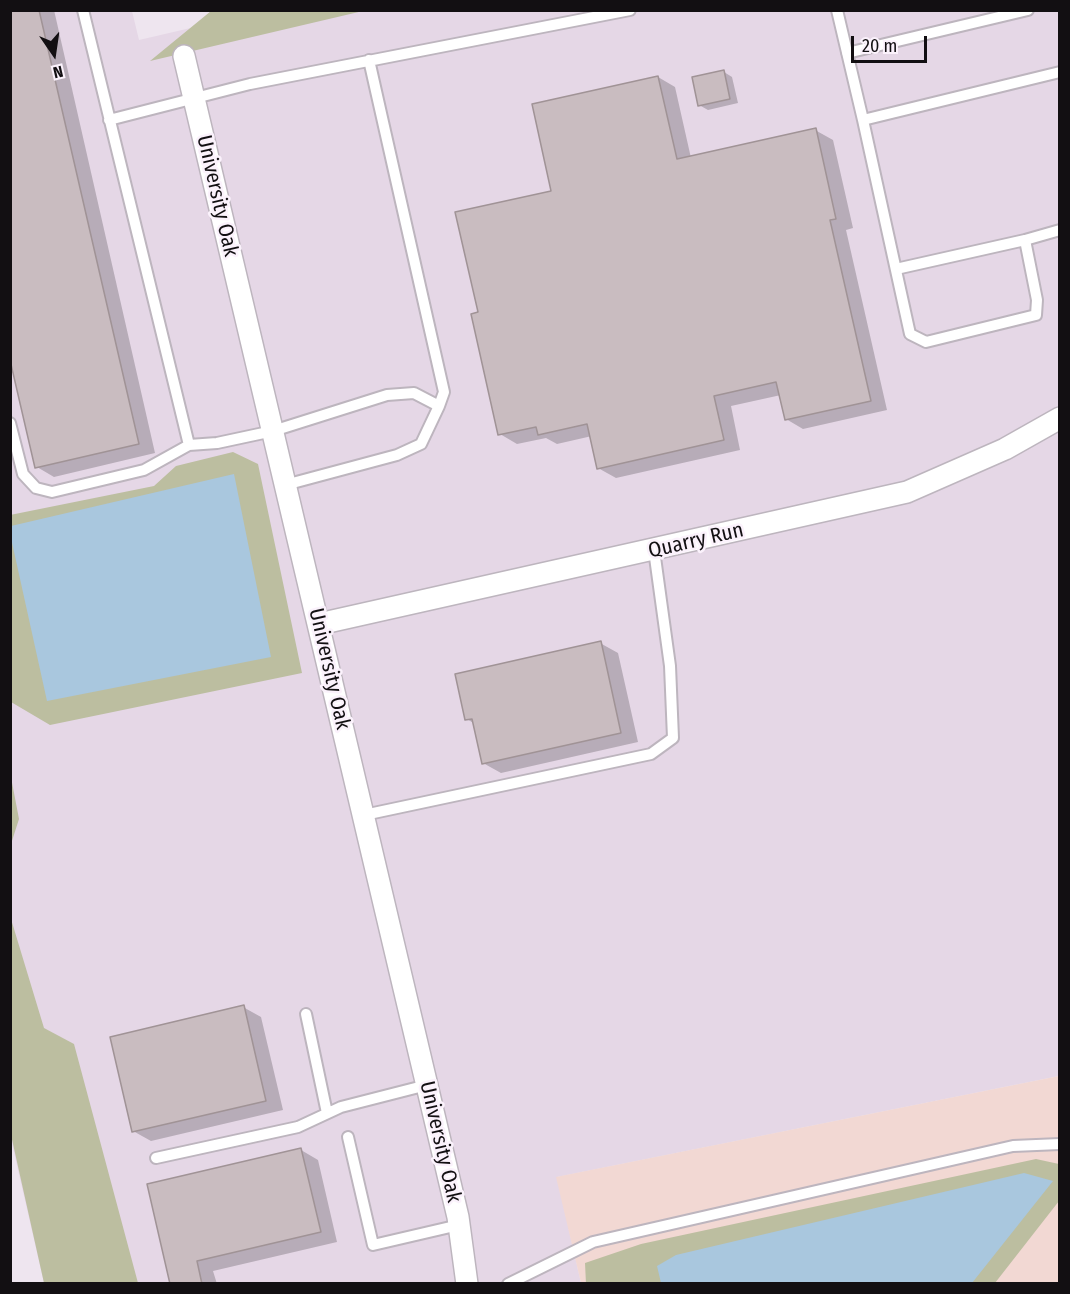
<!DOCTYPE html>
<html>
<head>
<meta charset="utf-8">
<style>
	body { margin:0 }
	#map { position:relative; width:1070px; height:1294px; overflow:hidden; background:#eee5ef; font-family:"Fira Sans Condensed",sans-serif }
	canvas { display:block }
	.frame { position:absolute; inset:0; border:12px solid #120f12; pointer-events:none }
	.north { position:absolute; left:24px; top:24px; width:60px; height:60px; -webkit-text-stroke:4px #fbf2fc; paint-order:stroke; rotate:167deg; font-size:16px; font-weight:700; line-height:24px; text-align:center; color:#120f12 }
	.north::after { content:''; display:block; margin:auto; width:21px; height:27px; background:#120f12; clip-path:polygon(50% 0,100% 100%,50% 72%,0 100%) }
	.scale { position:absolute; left:851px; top:36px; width:76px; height:27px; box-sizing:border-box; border:3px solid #120f12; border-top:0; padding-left:8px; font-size:18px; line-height:21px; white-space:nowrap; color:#120f12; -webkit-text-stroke:4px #fbf2fc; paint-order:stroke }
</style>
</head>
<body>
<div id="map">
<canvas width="1070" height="1294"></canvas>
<div class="frame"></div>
<div class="north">N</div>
<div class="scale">20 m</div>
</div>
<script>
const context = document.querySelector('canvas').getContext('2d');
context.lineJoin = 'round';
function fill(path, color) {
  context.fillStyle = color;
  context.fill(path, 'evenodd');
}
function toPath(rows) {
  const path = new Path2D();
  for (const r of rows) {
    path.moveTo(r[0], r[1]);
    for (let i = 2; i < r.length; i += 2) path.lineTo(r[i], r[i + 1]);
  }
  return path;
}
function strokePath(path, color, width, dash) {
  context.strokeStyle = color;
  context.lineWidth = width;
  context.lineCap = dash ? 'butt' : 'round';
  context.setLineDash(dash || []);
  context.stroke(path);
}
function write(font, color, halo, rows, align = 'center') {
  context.font = font + ' "Fira Sans Condensed",sans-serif';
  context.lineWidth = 5;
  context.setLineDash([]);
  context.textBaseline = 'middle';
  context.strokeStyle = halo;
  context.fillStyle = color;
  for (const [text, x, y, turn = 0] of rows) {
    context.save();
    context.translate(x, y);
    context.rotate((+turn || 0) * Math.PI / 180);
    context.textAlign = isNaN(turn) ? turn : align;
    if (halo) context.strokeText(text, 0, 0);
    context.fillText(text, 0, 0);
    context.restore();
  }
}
fill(toPath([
	[268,10,1059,11,1059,1076,557,1177,581,1283,44,1283,10,1135,10,11,132,11,139,40]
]), '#e5d7e6');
fill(toPath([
	[1059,1076,1059,1283,581,1283,556,1177]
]), '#f2d8d3');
fill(toPath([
	[211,11,363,11,150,61],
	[233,452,258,464,302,673,50,725,11,702,10,515,154,486,176,466],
	[10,772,19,819,11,844,10,844],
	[11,919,44,1028,74,1044,138,1283,44,1283,11,1135],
	[1036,1159,1059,1164,1059,1201,995,1283,586,1284,585,1263,641,1244]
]), '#bcbea0');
fill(toPath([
	[234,474,271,657,47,701,11,538,11,526],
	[1024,1173,1053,1181,972,1283,661,1283,657,1266,676,1255]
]), '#a9c7de');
fill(toPath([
	[10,10,54,10,155,453,54,477,37,467],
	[724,72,732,77,738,103,708,110,699,105],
	[658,77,675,87,691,158,815,130,833,140,853,228,846,230,887,410,803,429,786,419,781,395,731,406,740,450,616,478,598,468,592,436,557,444,546,438,517,444,500,434,480,313,553,192],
	[600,643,618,653,638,742,501,773,483,763,475,724,467,719],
	[243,1007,261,1017,283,1110,151,1141,133,1131],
	[301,1150,318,1160,337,1242,213,1271,217,1284,172,1284]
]), '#0003');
const building = toPath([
	[10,10,39,10,139,444,35,468,10,360,10,10],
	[724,70,730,99,698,106,692,77,724,70],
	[658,76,677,159,816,128,836,219,830,220,871,401,785,420,776,382,714,396,724,440,597,469,587,424,538,435,536,427,498,435,471,314,478,312,455,212,551,191,532,104,658,76],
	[601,641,621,733,482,764,472,719,465,720,455,674,601,641],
	[244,1005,266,1101,132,1132,110,1037,244,1005],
	[301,1148,321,1232,197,1261,202,1284,170,1284,147,1184,301,1148]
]);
fill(building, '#c9bcc0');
strokePath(building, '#a09396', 1.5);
const lane = toPath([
	[83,10,189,445],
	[837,10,863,120],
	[847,53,1028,10],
	[369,60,444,392,439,406],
	[1060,72,863,120,910,334,926,342,1036,315,1037,300,1025,240,1060,230],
	[109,120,250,84,630,10],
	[896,269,1025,240],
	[10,423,23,474,36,488,52,492,144,470,189,445,217,443,273,431,387,395,414,393,439,406,421,444,397,455,285,485],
	[364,815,651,754,673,738,670,666,654,550],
	[306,1014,327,1113],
	[348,1137,373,1245,459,1225],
	[156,1158,298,1127,341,1107,427,1085],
	[508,1284,593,1242,1013,1146,1060,1144]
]);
const street = toPath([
	[184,56,458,1217,467,1284],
	[319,624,907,492,1005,449,1060,418]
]);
strokePath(lane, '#bdb5be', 14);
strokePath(street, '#bdb5be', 24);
strokePath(lane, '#fff', 10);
strokePath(street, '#fff', 21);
write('21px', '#120f12', '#fbf2fc', [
	["University Oak",217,196,77],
	["Quarry Run",696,541,-13],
	["University Oak",329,669,77],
	["University Oak",440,1142,77]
]);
</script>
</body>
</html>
